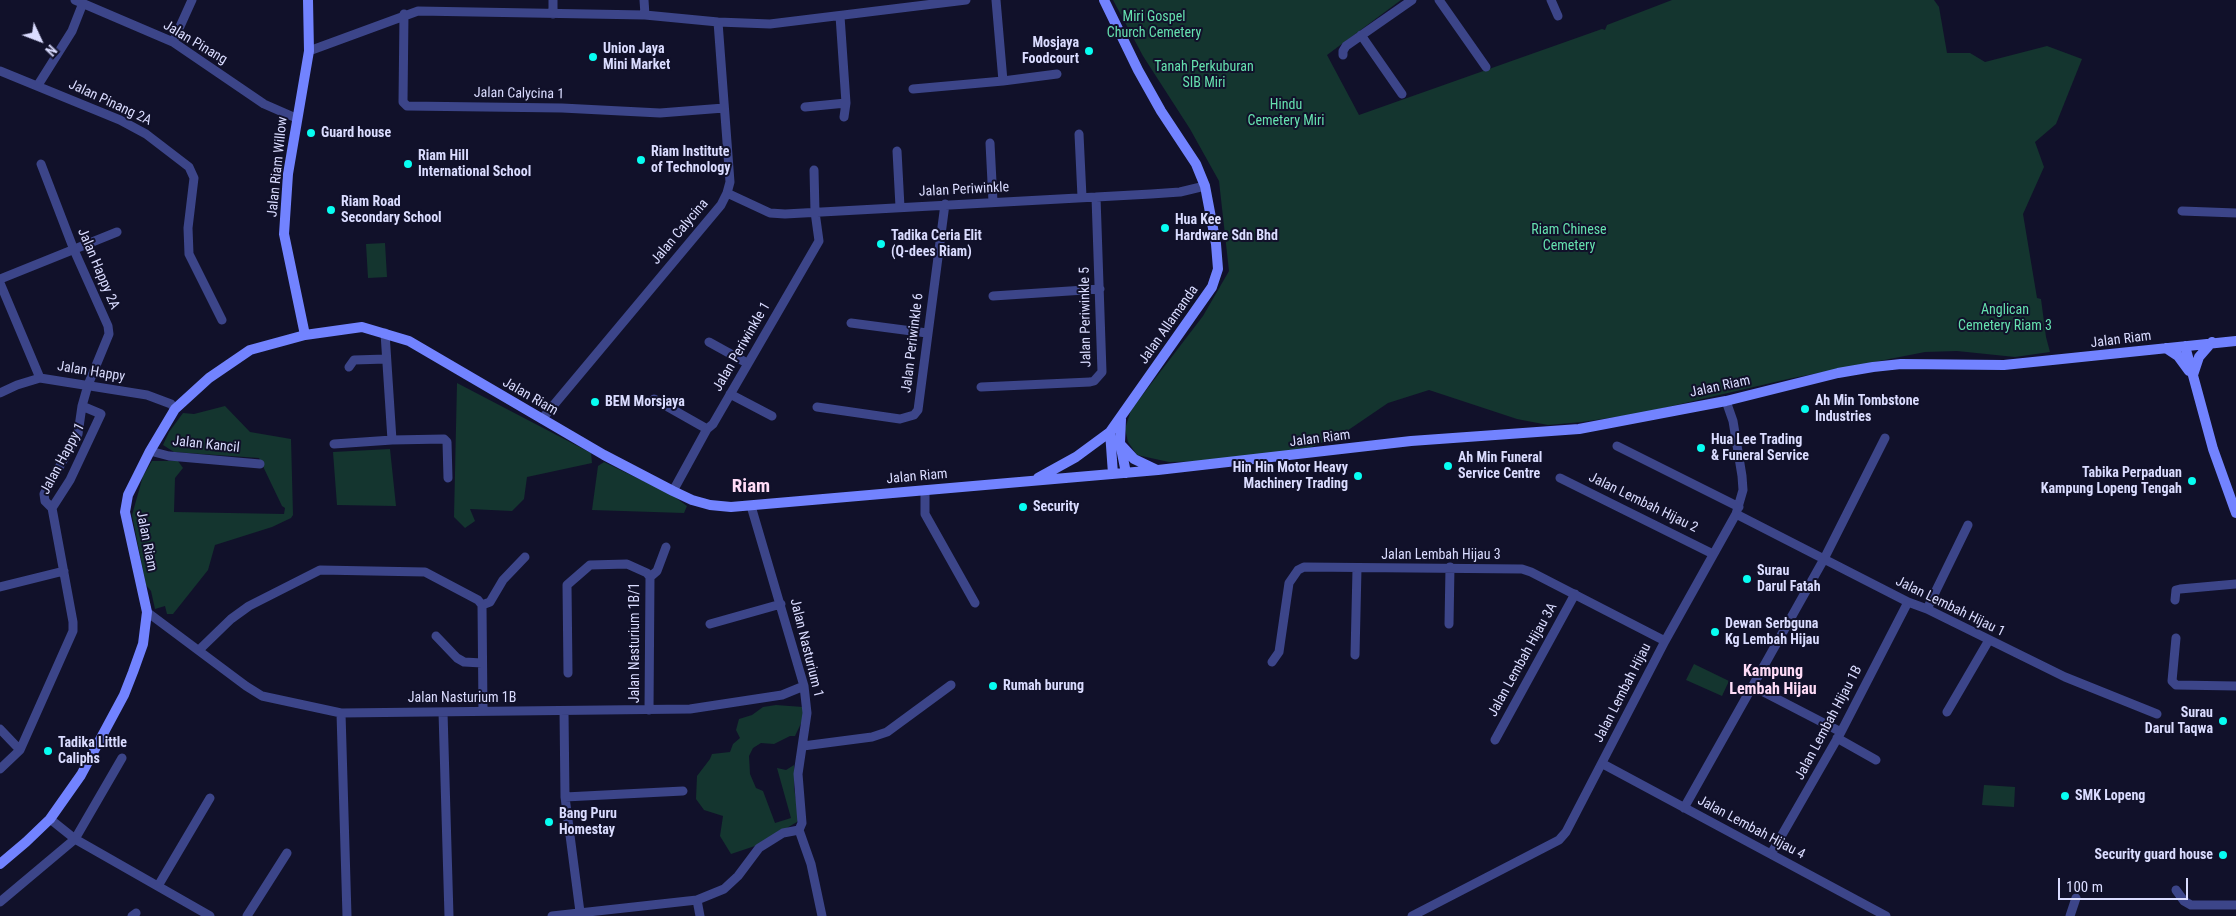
<!DOCTYPE html>
<html>
<head>
<meta charset="utf-8">
<style>
	body { margin:0 }
	#map { position:relative; width:2236px; height:916px; overflow:hidden; background:#11112a; font-family:"Roboto Condensed",sans-serif }
	canvas { display:block }
	.north { position:absolute; left:15px; top:15px; width:50px; height:50px; -webkit-text-stroke:4px #11112a; paint-order:stroke; rotate:133deg; font-size:14px; font-weight:700; line-height:20px; text-align:center; color:#dadcff }
	.north::after { content:''; display:block; margin:auto; width:18px; height:22px; background:#dadcff; clip-path:polygon(50% 0,100% 100%,50% 72%,0 100%) }
	.scale { position:absolute; left:2058px; top:878px; width:130px; height:22px; box-sizing:border-box; border:2px solid #dadcff; border-top:0; padding-left:6px; font-size:15px; line-height:18px; white-space:nowrap; color:#dadcff; -webkit-text-stroke:4px #11112a; paint-order:stroke }
</style>
</head>
<body>
<div id="map">
<canvas width="2236" height="916"></canvas>
<div class="north">N</div>
<div class="scale">100 m</div>
</div>
<script>
const context = document.querySelector('canvas').getContext('2d');
context.lineJoin = 'round';
function fill(path, color) {
  context.fillStyle = color;
  context.fill(path, 'evenodd');
}
function toPath(rows) {
  const path = new Path2D();
  for (const r of rows) {
    path.moveTo(r[0], r[1]);
    for (let i = 2; i < r.length; i += 2) path.lineTo(r[i], r[i + 1]);
  }
  return path;
}
function strokePath(path, color, width, dash) {
  context.strokeStyle = color;
  context.lineWidth = width;
  context.lineCap = dash ? 'butt' : 'round';
  context.setLineDash(dash || []);
  context.stroke(path);
}
function write(font, color, halo, rows, align = 'center') {
  context.font = font + ' "Roboto Condensed",sans-serif';
  context.lineWidth = 4;
  context.setLineDash([]);
  context.textBaseline = 'middle';
  context.strokeStyle = halo;
  context.fillStyle = color;
  for (const [text, x, y, turn = 0] of rows) {
    context.save();
    context.translate(x, y);
    context.rotate((+turn || 0) * Math.PI / 180);
    context.textAlign = isNaN(turn) ? turn : align;
    if (halo) context.strokeText(text, 0, 0);
    context.fillText(text, 0, 0);
    context.restore();
  }
}
fill(toPath([
	[1113,0,1401,0,1327,55,1359,115,1602,29,1605,30,1607,25,1672,0,1934,0,1939,7,1947,53,1970,53,1985,62,2047,46,2082,59,2056,124,2035,142,2044,167,2023,214,2037,298,2041,299,2046,337,2050,352,2015,357,1957,351,1925,352,1788,379,1642,413,1582,422,1548,425,1517,419,1429,390,1388,403,1341,435,1304,450,1218,461,1169,462,1137,455,1128,442,1125,429,1131,410,1203,316,1229,271,1219,181,1190,129,1143,56],
	[385,243,387,277,368,278,366,244],
	[457,383,591,453,592,463,527,477,524,499,512,511,470,509,475,521,465,528,454,517],
	[225,406,250,432,291,439,293,515,291,518,272,527,215,545,208,570,173,614,167,614,165,606,155,609,151,591,146,585,132,515,143,476,152,461,178,461,183,468,175,478,174,512,284,514,285,508,282,506,259,458,174,452,163,445,169,432,183,413,194,414],
	[390,449,396,506,337,505,333,452],
	[604,462,672,495,687,506,684,513,592,510,598,466],
	[1694,664,1729,681,1722,696,1686,680],
	[776,705,803,707,804,717,795,736,790,736,774,744,761,743,753,748,749,756,750,774,756,788,763,791,775,823,791,818,777,768,786,770,794,765,794,788,799,818,797,822,758,845,731,854,720,836,723,816,704,810,696,799,697,776,710,759,712,754,730,752,733,744,740,738,736,730,739,719,752,715,763,707],
	[1984,785,2015,787,2014,807,1982,805]
]), '#14352f');
strokePath(toPath([
	[75,0,173,42,264,104,296,118],
	[553,0,553,14],
	[644,0,645,15],
	[1439,0,1486,67],
	[1551,0,1558,16],
	[404,14,403,102,407,106,562,108,660,113,724,108],
	[840,16,846,103,844,117],
	[1361,35,1402,94],
	[173,42,192,0],
	[309,51,418,11,645,15,718,22,770,24,966,0],
	[1343,55,1343,51,1346,46,1412,0],
	[0,71,120,120,146,134,189,167,194,178,188,228,189,254,222,320],
	[1003,81,1057,74],
	[38,85,72,31,83,3],
	[913,89,1003,81,996,0],
	[805,107,846,103],
	[1079,134,1082,197],
	[990,143,993,202],
	[897,151,900,207],
	[727,193,770,213,785,214,1151,194,1180,192,1205,186],
	[2182,211,2236,213],
	[0,279,117,232],
	[0,283,40,378,147,395,171,404,175,409],
	[993,296,1100,289],
	[851,323,927,333],
	[385,333,392,440,444,439,447,442,448,478],
	[709,342,747,363],
	[349,367,354,360,386,359],
	[981,387,1090,382,1094,381,1102,372,1096,197],
	[0,393,17,385,40,378],
	[730,394,772,416],
	[654,399,707,429],
	[817,407,900,419,914,415,918,410,945,204],
	[542,419,721,205,727,193,730,182,718,22],
	[334,444,392,440],
	[1617,446,1739,507],
	[150,451,169,456,260,464],
	[1560,478,1713,554],
	[925,490,925,514,975,603],
	[673,491,707,429,713,424,819,241,815,212,814,170],
	[751,506,804,686,807,713,798,774,802,823,799,830,811,864,822,916],
	[52,508,70,480,101,414,82,406],
	[1736,514,1908,602,1927,609,2065,677,2157,714],
	[650,577,657,571,666,547],
	[0,587,64,571],
	[2175,600,2176,590,2180,589,2236,584],
	[482,605,490,602,503,580,525,557],
	[1927,609,1968,525],
	[147,612,246,686,262,696,341,713,690,709,782,695,804,686],
	[710,624,781,604],
	[1449,624,1450,567],
	[436,636,457,658,464,662,482,663],
	[2176,638,2172,681,2176,685,2236,686],
	[199,650,231,619,249,606,320,570,425,572,478,600,482,605,483,711],
	[1355,655,1357,569],
	[1272,662,1279,652,1289,583,1298,570,1304,567,1522,569,1531,572,1665,641],
	[568,673,567,585,590,565,627,564,647,573,650,577,649,710],
	[1754,687,1841,732],
	[564,711,565,797,580,912],
	[443,712,449,916],
	[1947,712,1989,640],
	[341,713,347,916],
	[0,729,20,750],
	[1837,738,1876,760],
	[1495,740,1575,594],
	[803,746,872,737,887,732,951,685],
	[1603,764,1886,916],
	[0,769,20,750,73,631,73,622,52,508,45,501,44,494,78,434,82,406,88,385,109,334,108,326,74,250,41,164],
	[565,797,683,791],
	[1684,808,1824,559,1885,438],
	[50,819,75,839,210,916],
	[1771,854,1841,732,1908,602],
	[158,886,210,798],
	[2176,890,2184,901,2191,905,2236,905],
	[697,900,700,916],
	[0,902,75,839,122,758],
	[132,916,136,913],
	[247,916,287,853],
	[552,916,697,900,724,889,738,876,759,848,783,833,799,830],
	[1412,916,1559,840,1566,832,1665,641,1736,514,1743,490,1742,476,1733,421,1726,401],
	[2070,916,2076,898]
]), '#3c4589', 9);
strokePath(toPath([
	[1104,0,1138,70,1161,111,1196,164,1205,186,1216,244,1218,269,1212,287,1110,432,1113,474],
	[305,335,284,234,288,174,309,51,308,0],
	[2185,346,2213,449,2236,513],
	[2166,348,2178,356,2189,371],
	[2193,375,2199,357,2212,342],
	[1121,419,1120,443,1126,473],
	[1120,444,1134,459,1157,470],
	[1038,478,1076,457,1110,432],
	[0,864,26,842,50,819,81,775,124,695,133,672,143,644,147,612,125,512,128,495,150,451,175,409,209,378,250,350,305,335,362,327,409,341,604,455,673,491,692,500,710,505,731,507,1158,470,1411,441,1579,429,1726,401,1838,373,1873,367,1901,364,2004,365,2236,341]
]), '#7283ff', 10);
for (const [x, y, r, color] of [
	[1089,51,5,"#07fef2"],
	[593,57,5,"#07fef2"],
	[311,133,5,"#07fef2"],
	[641,160,5,"#07fef2"],
	[408,164,5,"#07fef2"],
	[331,210,5,"#07fef2"],
	[1165,228,5,"#07fef2"],
	[881,244,5,"#07fef2"],
	[595,402,5,"#07fef2"],
	[1805,409,5,"#07fef2"],
	[1701,448,5,"#07fef2"],
	[1448,466,5,"#07fef2"],
	[1358,476,5,"#07fef2"],
	[2192,481,5,"#07fef2"],
	[1023,507,5,"#07fef2"],
	[1747,579,5,"#07fef2"],
	[1715,632,5,"#07fef2"],
	[993,686,5,"#07fef2"],
	[2223,721,5,"#07fef2"],
	[48,751,5,"#07fef2"],
	[2065,796,5,"#07fef2"],
	[549,822,5,"#07fef2"],
	[2223,855,5,"#07fef2"]
]) {
  const dot = new Path2D();
  dot.arc(x, y, r, 0, 2 * Math.PI);
  context.fillStyle = color;
  context.fill(dot);
  strokePath(dot, '#11112a', 2);
}
write('14px', '#65e1af', '#11112a', [
	["Miri Gospel",1154,17],
	["Church Cemetery",1154,33],
	["Tanah Perkuburan",1204,67],
	["SIB Miri",1204,83],
	["Hindu",1286,105],
	["Cemetery Miri",1286,121],
	["Riam Chinese",1569,230],
	["Cemetery",1569,246],
	["Anglican",2005,310],
	["Cemetery Riam 3",2005,326]
]);
write('14px', '#dadcff', '#11112a', [
	["Jalan Pinang",195,43,31],
	["Jalan Calycina 1",519,94,1],
	["Jalan Pinang 2A",110,103,25],
	["Jalan Riam Willow",278,167,-84],
	["Jalan Periwinkle",964,190,-3],
	["Jalan Calycina",680,232,-50],
	["Jalan Happy 2A",98,269,67],
	["Jalan Periwinkle 5",1086,317,-91],
	["Jalan Allamanda",1169,325,-55],
	["Jalan Riam",2121,340,-7],
	["Jalan Periwinkle 6",913,343,-83],
	["Jalan Periwinkle 1",742,347,-60],
	["Jalan Happy",91,372,9],
	["Jalan Riam",1720,387,-12],
	["Jalan Riam",530,397,30],
	["Jalan Riam",1320,439,-7],
	["Jalan Kancil",206,445,6],
	["Jalan Happy 1",63,459,-62],
	["Jalan Riam",917,477,-5],
	["Jalan Lembah Hijau 2",1643,503,26],
	["Jalan Riam",146,541,79],
	["Jalan Lembah Hijau 3",1441,555],
	["Jalan Lembah Hijau 1",1950,607,26],
	["Jalan Nasturium 1B/1",635,643,-90],
	["Jalan Nasturium 1",806,648,76],
	["Jalan Lembah Hijau 3A",1523,660,-61],
	["Jalan Lembah Hijau",1623,693,-63],
	["Jalan Nasturium 1B",462,698],
	["Jalan Lembah Hijau 1B",1829,723,-62],
	["Jalan Lembah Hijau 4",1751,828,28]
]);
write('bold 14px', '#dadcff', '#11112a', [
	["Mosjaya",1079,43,"right"],
	["Foodcourt",1079,59,"right"],
	["Union Jaya",603,49],
	["Mini Market",603,65],
	["Guard house",321,133],
	["Riam Institute",651,152],
	["of Technology",651,168],
	["Riam Hill",418,156],
	["International School",418,172],
	["Riam Road",341,202],
	["Secondary School",341,218],
	["Hua Kee",1175,220],
	["Hardware Sdn Bhd",1175,236],
	["Tadika Ceria Elit",891,236],
	["(Q-dees Riam)",891,252],
	["Ah Min Tombstone",1815,401],
	["Industries",1815,417],
	["BEM Morsjaya",605,402],
	["Hua Lee Trading",1711,440],
	["& Funeral Service",1711,456],
	["Ah Min Funeral",1458,458],
	["Service Centre",1458,474],
	["Hin Hin Motor Heavy",1348,468,"right"],
	["Machinery Trading",1348,484,"right"],
	["Tabika Perpaduan",2182,473,"right"],
	["Kampung Lopeng Tengah",2182,489,"right"],
	["Security",1033,507],
	["Surau",1757,571],
	["Darul Fatah",1757,587],
	["Dewan Serbguna",1725,624],
	["Kg Lembah Hijau",1725,640],
	["Rumah burung",1003,686],
	["Surau",2213,713,"right"],
	["Darul Taqwa",2213,729,"right"],
	["Tadika Little",58,743],
	["Caliphs",58,759],
	["SMK Lopeng",2075,796],
	["Bang Puru",559,814],
	["Homestay",559,830],
	["Security guard house",2213,855,"right"]
], 'left');
write('bold 16px', '#ffdcf7', '#11112a', [
	["Kampung",1773,672],
	["Lembah Hijau",1773,690]
]);
write('bold 19px', '#ffdcf7', '#11112a', [
	["Riam",751,487]
]);
</script>
</body>
</html>
